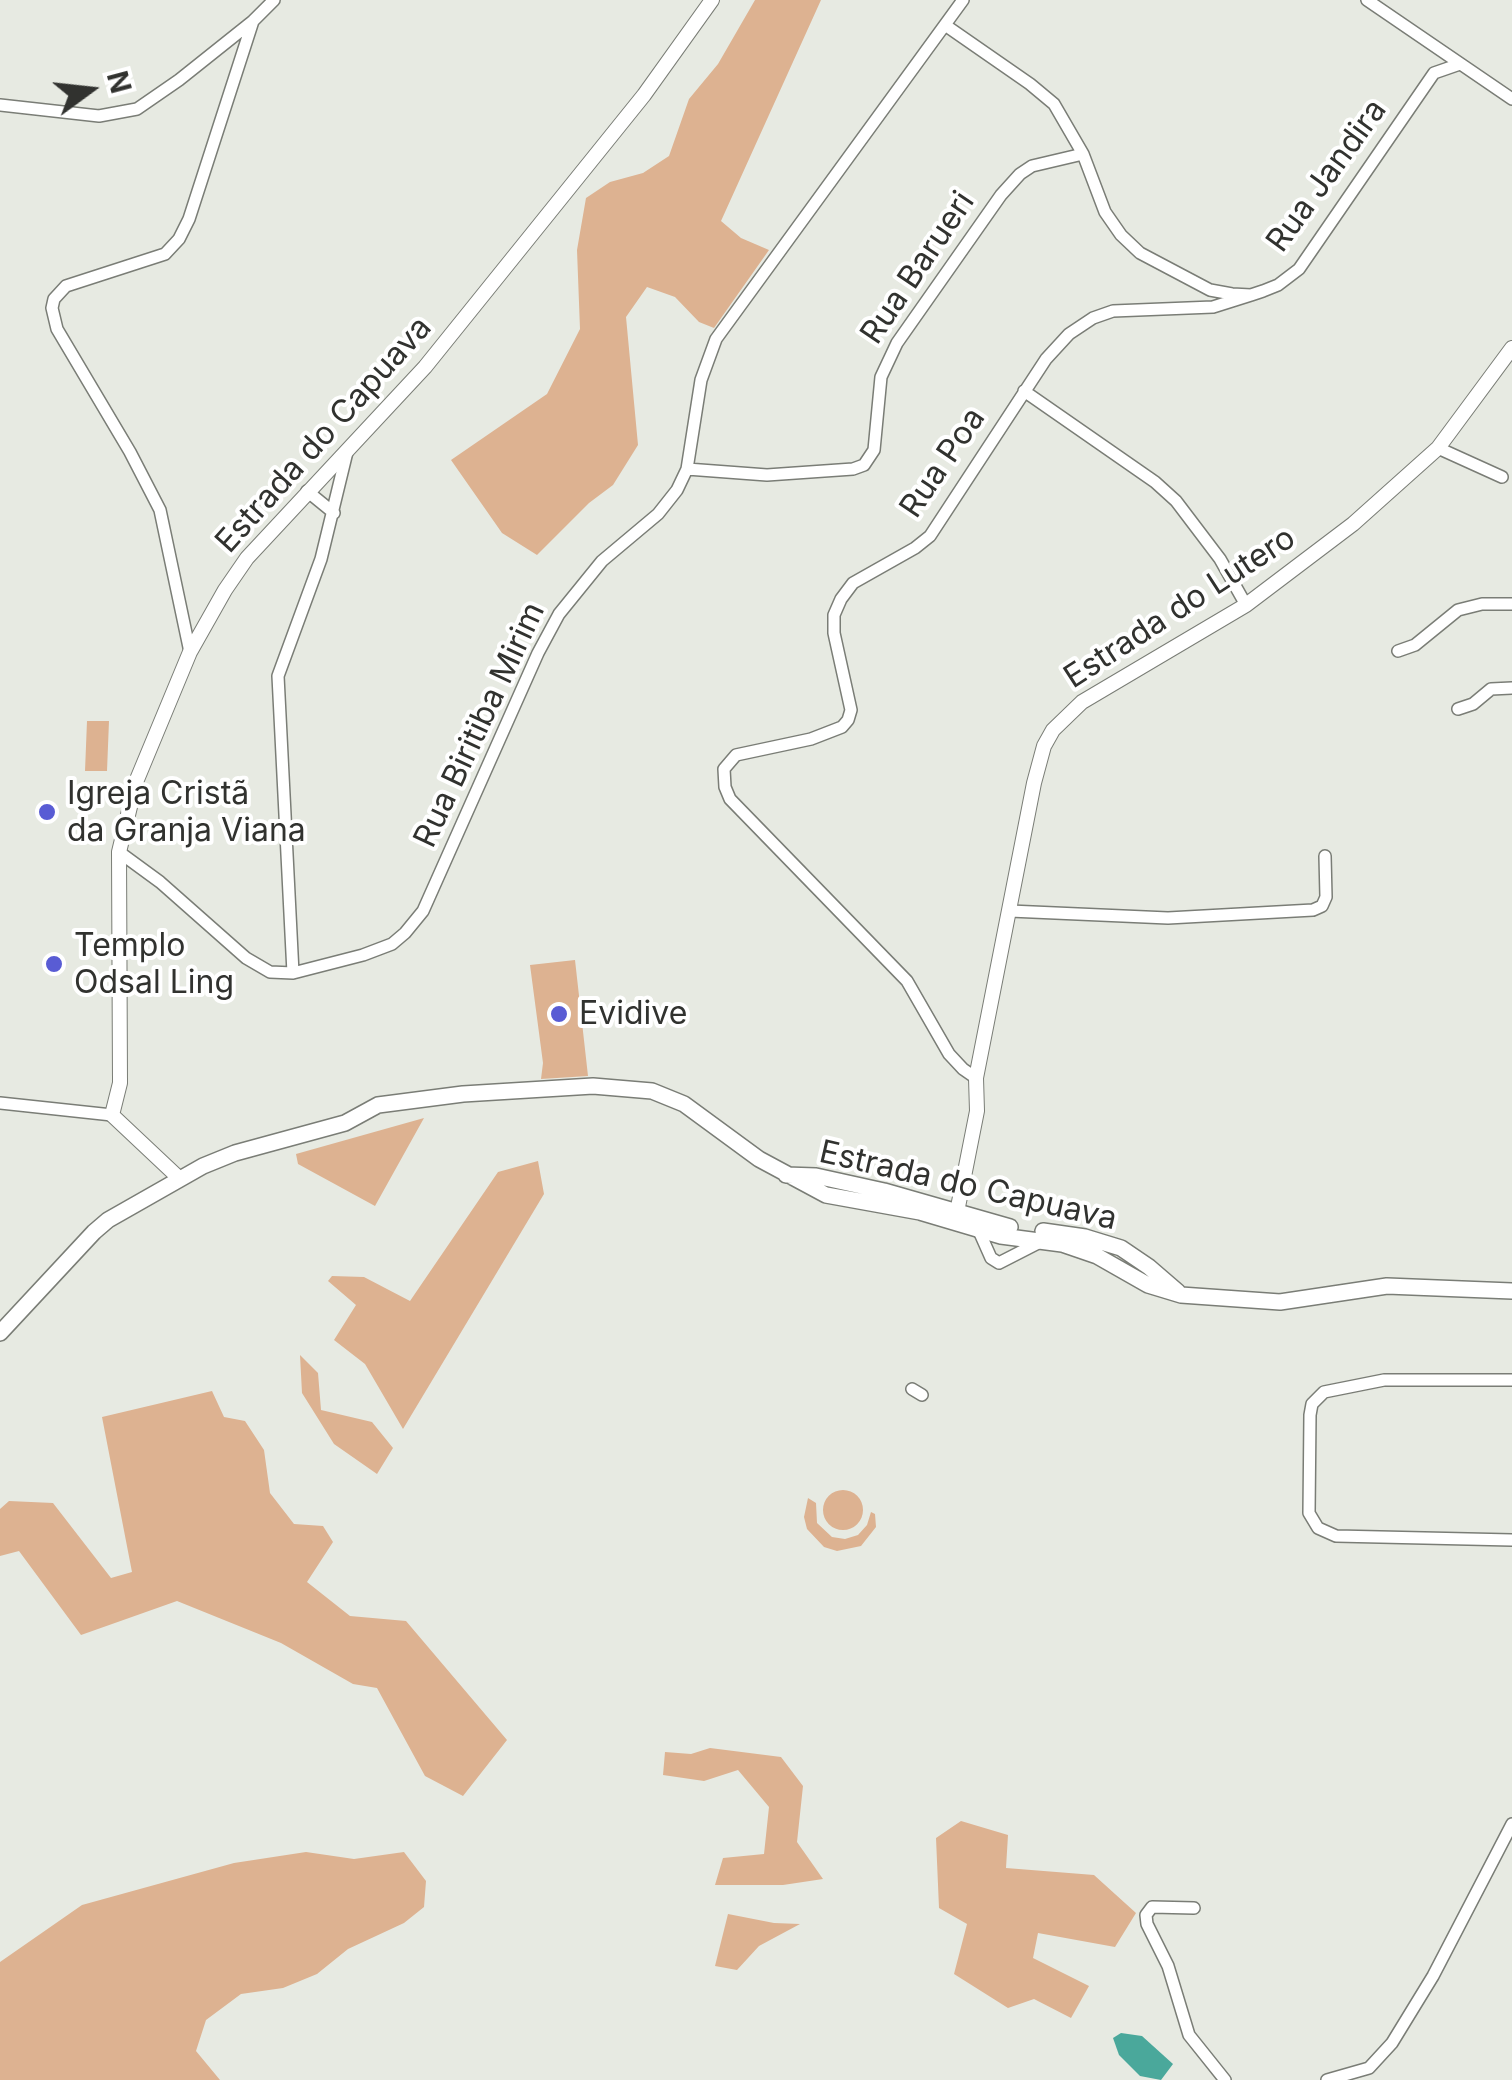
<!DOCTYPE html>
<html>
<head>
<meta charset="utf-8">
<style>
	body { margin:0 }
	#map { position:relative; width:1512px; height:2080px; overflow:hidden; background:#e7eae2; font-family:Inter,sans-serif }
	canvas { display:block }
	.north { position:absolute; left:40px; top:40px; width:100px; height:100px; -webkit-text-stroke:8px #fff; paint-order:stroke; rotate:75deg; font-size:28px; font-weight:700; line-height:40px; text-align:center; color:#31322f }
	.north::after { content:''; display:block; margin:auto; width:35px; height:45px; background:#31322f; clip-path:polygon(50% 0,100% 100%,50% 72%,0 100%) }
</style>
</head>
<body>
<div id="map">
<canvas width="1512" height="2080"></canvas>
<div class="north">N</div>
</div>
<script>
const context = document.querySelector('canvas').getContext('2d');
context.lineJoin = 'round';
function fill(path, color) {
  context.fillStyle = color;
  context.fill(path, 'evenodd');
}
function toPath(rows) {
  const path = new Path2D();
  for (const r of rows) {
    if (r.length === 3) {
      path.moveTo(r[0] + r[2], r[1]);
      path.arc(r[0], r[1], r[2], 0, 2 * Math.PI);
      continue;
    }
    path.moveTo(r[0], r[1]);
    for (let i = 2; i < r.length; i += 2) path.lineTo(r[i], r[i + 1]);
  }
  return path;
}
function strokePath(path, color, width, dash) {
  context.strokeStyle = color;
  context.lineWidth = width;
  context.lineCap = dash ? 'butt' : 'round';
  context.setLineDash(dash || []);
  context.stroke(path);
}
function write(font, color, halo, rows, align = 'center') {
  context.font = font + ' Inter,sans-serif';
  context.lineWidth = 8;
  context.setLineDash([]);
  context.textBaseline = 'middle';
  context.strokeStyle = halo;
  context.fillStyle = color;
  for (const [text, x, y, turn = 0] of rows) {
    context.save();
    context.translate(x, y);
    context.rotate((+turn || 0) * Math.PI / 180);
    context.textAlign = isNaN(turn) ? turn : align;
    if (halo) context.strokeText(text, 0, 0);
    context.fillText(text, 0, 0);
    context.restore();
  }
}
fill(toPath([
	[755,0,821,0,721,221,741,238,769,250,714,328,699,322,675,297,647,287,626,317,638,445,613,485,589,503,537,555,502,533,451,460,547,394,580,329,577,250,586,198,610,182,643,173,669,156,689,99,718,64],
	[87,721,109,721,107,771,85,771],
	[575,960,588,1076,541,1079,543,1063,530,965],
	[424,1118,375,1206,298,1164,296,1154],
	[538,1161,544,1194,403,1429,365,1364,334,1340,356,1305,328,1281,332,1276,364,1277,410,1301,498,1172],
	[300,1355,318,1373,321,1410,372,1422,393,1448,377,1474,334,1444,302,1393],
	[212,1391,224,1417,245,1421,264,1450,270,1493,294,1524,323,1526,333,1542,307,1582,350,1616,406,1621,507,1740,463,1796,425,1776,377,1688,353,1684,281,1643,177,1601,81,1635,19,1551,0,1556,0,1509,9,1501,53,1503,111,1578,132,1572,102,1417],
	[843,1510,20],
	[808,1498,816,1503,817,1523,832,1537,845,1539,858,1535,867,1525,871,1512,875,1514,876,1527,861,1546,837,1551,824,1547,807,1529,804,1517],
	[710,1748,781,1757,803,1786,797,1842,823,1879,783,1885,715,1885,723,1858,764,1854,769,1807,738,1770,704,1781,663,1775,665,1752,691,1754],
	[961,1821,1008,1835,1006,1868,1094,1875,1136,1913,1115,1947,1038,1933,1033,1958,1089,1986,1071,2018,1034,1999,1008,2008,954,1974,967,1924,939,1908,936,1838],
	[306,1852,354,1859,404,1852,426,1881,424,1907,404,1923,348,1949,317,1974,283,1988,241,1994,206,2020,196,2051,220,2080,0,2080,0,1962,82,1905,234,1863],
	[728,1914,774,1923,800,1924,759,1946,737,1970,715,1966]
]), '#ddb291');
fill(toPath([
	[1121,2033,1142,2036,1173,2064,1161,2080,1140,2076,1119,2055,1113,2038]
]), '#4aa89b');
const minor = toPath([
	[1367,0,1512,99],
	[945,25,1030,84,1054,104,1083,154,1105,212,1121,235,1140,253,1210,290,1232,294,1251,295,1263,291,1278,285,1299,269,1434,73,1460,64],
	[0,105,99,116,137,109,179,80,253,21,274,0],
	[1024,391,1155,482,1176,501,1220,559,1246,605],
	[1438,448,1502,477],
	[687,469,767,475,853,469,864,465,874,450,881,377,897,343,1001,195,1020,174,1032,166,1083,154],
	[307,491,334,513],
	[1398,651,1415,645,1458,610,1482,604,1512,604],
	[190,652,160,510,130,452,57,329,52,308,54,299,66,286,165,254,179,239,189,219,253,21],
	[1458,709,1473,704,1491,689,1512,688],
	[119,852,160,882,246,958,270,972,293,973,363,955,392,944,405,933,423,911,538,653,559,614,602,561,658,514,677,490,687,469,701,380,716,339,963,0],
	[1010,911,1168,918,1313,910,1322,906,1326,897,1325,856],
	[293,973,278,676,321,559,347,452],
	[976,1078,963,1069,949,1054,907,981,730,799,725,787,724,769,736,755,811,739,842,727,848,720,851,710,834,633,834,615,841,599,853,583,915,548,930,536,1046,359,1069,334,1093,318,1113,311,1213,307,1251,295],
	[0,1103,112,1115],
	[979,1231,991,1258,999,1263,1042,1241],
	[1512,1380,1384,1380,1324,1392,1312,1404,1310,1415,1309,1513,1318,1528,1336,1536,1512,1540],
	[912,1389,922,1395],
	[1194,1908,1152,1907,1146,1915,1147,1924,1168,1966,1189,2035,1225,2080],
	[1327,2080,1369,2068,1392,2043,1433,1976,1512,1824]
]);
const tertiary = toPath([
	[180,1179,112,1115,120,1083,119,852,136,782,190,652,225,590,247,558,425,367,644,95,712,0],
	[957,1212,977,1111,976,1078,1034,783,1044,746,1053,730,1082,702,1246,605,1353,524,1438,448,1512,348]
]);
const secondary = toPath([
	[786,1175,816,1176,884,1191,1010,1227],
	[1043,1231,1085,1237,1121,1248,1149,1267,1178,1292],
	[0,1333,94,1232,108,1220,203,1166,235,1153,345,1123,378,1105,463,1094,593,1086,652,1091,684,1104,759,1159,826,1195,920,1212,1001,1236,1062,1244,1097,1256,1148,1285,1181,1295,1280,1302,1387,1286,1512,1291]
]);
strokePath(minor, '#7a7d76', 14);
strokePath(tertiary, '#7a7d76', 16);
strokePath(secondary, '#7a7d76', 18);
strokePath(minor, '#fff', 11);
strokePath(tertiary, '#fff', 14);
strokePath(secondary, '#fff', 15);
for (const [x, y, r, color] of [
	[47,812,10,"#595cd4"],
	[54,964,10,"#595cd4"],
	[559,1014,10,"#595cd4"]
]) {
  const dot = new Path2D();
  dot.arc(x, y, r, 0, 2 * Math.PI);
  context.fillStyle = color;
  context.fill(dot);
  strokePath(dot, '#fff', 4);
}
write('32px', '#31322f', '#fff', [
	["Rua Jandira",1327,176,-54],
	["Rua Barueri",918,268,-56],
	["Estrada do Capuava",324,435,-48],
	["Rua Poa",943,463,-56],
	["Estrada do Lutero",1180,608,-33],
	["Rua Biritiba Mirim",480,725,-65],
	["Estrada do Capuava",968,1186,13]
]);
write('32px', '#31322f', '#fff', [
	["Igreja Cristã",67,794],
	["da Granja Viana",67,831],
	["Templo",74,946],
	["Odsal Ling",74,983],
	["Evidive",579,1014]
], 'left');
</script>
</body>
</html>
